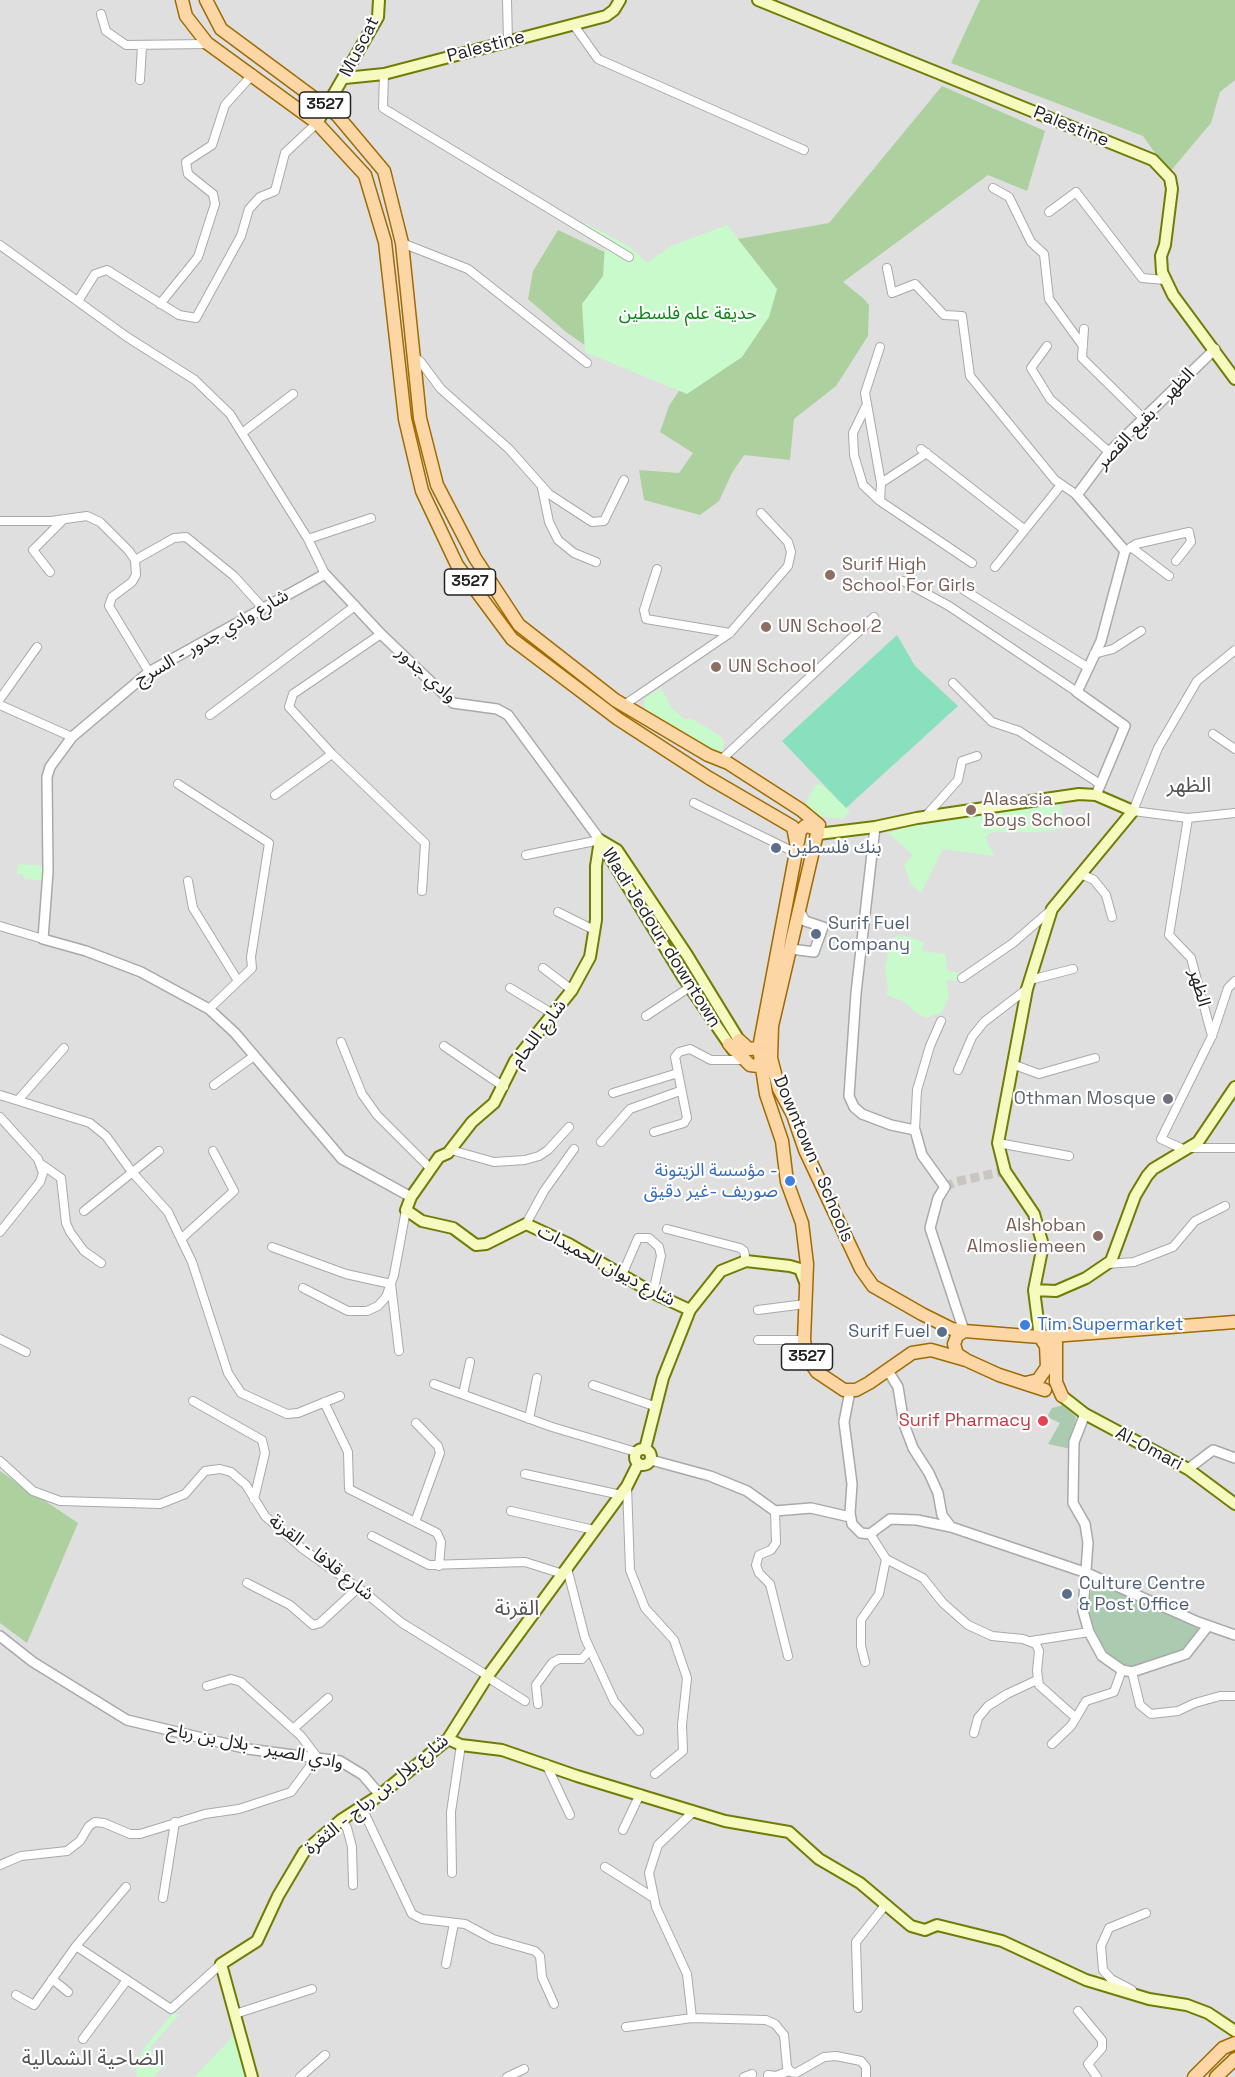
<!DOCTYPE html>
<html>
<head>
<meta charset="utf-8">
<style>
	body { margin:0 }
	canvas { display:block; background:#f2efe9 }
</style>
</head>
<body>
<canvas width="1235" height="2077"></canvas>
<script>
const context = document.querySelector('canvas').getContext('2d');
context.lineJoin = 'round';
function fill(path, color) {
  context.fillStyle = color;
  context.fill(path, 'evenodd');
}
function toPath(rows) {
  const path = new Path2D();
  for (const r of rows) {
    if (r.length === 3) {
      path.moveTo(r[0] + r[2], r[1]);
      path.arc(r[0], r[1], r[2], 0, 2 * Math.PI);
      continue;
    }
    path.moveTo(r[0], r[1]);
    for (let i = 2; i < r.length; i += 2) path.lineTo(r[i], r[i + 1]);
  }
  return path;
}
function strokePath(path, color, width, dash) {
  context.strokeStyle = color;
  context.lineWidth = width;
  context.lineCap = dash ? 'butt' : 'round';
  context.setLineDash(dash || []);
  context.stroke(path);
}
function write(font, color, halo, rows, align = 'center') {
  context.font = font + ' "Space Grotesk","Noto Sans Arabic",sans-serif';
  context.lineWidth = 4.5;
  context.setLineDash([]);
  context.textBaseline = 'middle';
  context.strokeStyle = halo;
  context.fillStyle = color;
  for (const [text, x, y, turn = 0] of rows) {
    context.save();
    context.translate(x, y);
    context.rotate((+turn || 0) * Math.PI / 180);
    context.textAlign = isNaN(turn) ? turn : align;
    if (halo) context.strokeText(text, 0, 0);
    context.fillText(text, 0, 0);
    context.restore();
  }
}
fill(toPath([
	[0,0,1235,0,1235,2077,0,2077]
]), '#e0dfdf');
fill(toPath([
	[980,0,1235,0,1235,80,1220,92,1211,123,1169,173,1143,136,951,63],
	[942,86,1045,131,1027,191,988,175,843,282,863,298,869,305,868,336,836,386,794,419,790,460,744,455,732,473,719,501,700,515,644,500,639,470,679,473,693,453,660,432,669,406,688,377,596,353,566,332,528,299,533,271,558,230,647,272,692,247,829,223],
	[0,1471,78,1523,27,1643,0,1623]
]), '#add19e');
fill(toPath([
	[1063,1405,1076,1417,1071,1449,1048,1444,1060,1423,1047,1417,1048,1415,1052,1408],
	[1093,1584,1207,1623,1184,1651,1127,1669,1103,1654,1096,1639,1086,1609]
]), '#aacbaf');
fill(toPath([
	[585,223,630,247,647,263,671,246,727,225,777,289,769,317,742,357,687,394,585,352,582,304,603,276,605,246,579,233],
	[661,688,672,708,684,719,692,719,719,735,725,742,721,753,707,752,645,711,644,699],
	[816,784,822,785,850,811,843,819,815,816,804,806],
	[1059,803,1067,828,1041,832,993,832,985,837,994,856,943,849,921,893,911,885,904,865,913,855,888,833,903,828],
	[18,864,46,866,44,881,23,878,23,874,17,874],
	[903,935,924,942,922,951,945,954,947,970,960,974,961,981,946,980,949,997,942,1012,925,1018,915,1012,903,1001,886,995,888,990,885,969,891,938],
	[173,2013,179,2015,150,2048,157,2059,166,2063,154,2077,137,2077,135,2066,146,2045],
	[236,2033,245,2077,195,2077,196,2075]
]), '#c8facc');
fill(toPath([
	[897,635,915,666,958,706,846,808,782,741]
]), '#88e0be');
strokePath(toPath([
	[945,1187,955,1182,1005,1171]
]), '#c8c6c1', 9, [9, 4.5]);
const minor = toPath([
	[507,0,508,41],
	[101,14,106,31,126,45,209,44],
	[573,24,598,59,804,150],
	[384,74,383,108,629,257],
	[140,80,142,46],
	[993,188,1009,197,1031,242,1044,254,1049,299,1083,346],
	[1049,212,1076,192,1142,278,1165,280],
	[402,243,468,269,587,363],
	[0,245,127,337,195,380,230,414,308,539,325,574],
	[887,268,892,293,915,284,944,315,962,316,970,376,1055,480,1077,495],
	[78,301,95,274,107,270,179,315,196,318,241,236,249,209,260,197,275,191,285,153,317,123],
	[160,304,198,257,215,204,213,194,188,174,186,162,212,145,225,105,253,74],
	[1084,329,1082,358,1143,418],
	[1047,346,1031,368,1050,399,1109,452],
	[880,347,865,393,881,483],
	[413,356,420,361,441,389,509,449,549,494,592,522,604,521,624,480],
	[867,404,853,433,854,455,863,485,880,501],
	[242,433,293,394],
	[921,449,1025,530],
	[927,453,881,483,880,501,972,563],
	[542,488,549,522,558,540,574,553,596,562],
	[0,521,51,521,87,516,100,522,129,551,135,560,136,575,132,582,112,597,109,606,149,672],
	[308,539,371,518],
	[1131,547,1169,576],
	[1125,551,1136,544,1189,532,1191,542,1176,561],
	[135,560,174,538,186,537,234,576,262,607],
	[995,567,1061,485],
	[657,569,644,610,646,619,730,633],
	[50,572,33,550,64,519],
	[903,581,949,606,1077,692],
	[964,590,1087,667],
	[381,634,293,694,289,707,332,754,425,843,422,891],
	[1094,654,1113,649,1141,631],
	[953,683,992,722,1019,731,1100,784],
	[0,699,37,647],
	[0,705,72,737],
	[624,705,730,633,788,566,791,552,788,542,761,513],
	[210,715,355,606],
	[1213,734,1235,749],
	[721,760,874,617],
	[178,784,269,843,251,957,252,968,209,1009],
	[275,795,332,754],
	[694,803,796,853],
	[925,817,958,780,962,761,977,756],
	[1188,818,1235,813],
	[526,855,600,840],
	[1081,874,1094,880,1106,895,1112,917],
	[188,881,193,908,238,981],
	[558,912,594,930],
	[0,926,43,939],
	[543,968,572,990],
	[962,978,1013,943,1051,910],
	[1030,980,1073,969],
	[510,988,553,1014],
	[646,1016,690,987],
	[1212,1036,1191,958,1169,935,1188,818,1133,811,1158,748,1197,681,1235,650],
	[341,1042,362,1094,377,1115,430,1168],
	[444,1046,504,1087],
	[1012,1064,1039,1074,1095,1058],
	[958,1070,972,1037,984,1022,1027,989],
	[214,1085,254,1056],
	[613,1093,678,1073],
	[0,1095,90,1123,106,1136,132,1172,168,1212,192,1262,228,1373,241,1393,287,1414,298,1413,340,1396],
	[19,1099,64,1048],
	[0,1117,38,1159,43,1173,40,1182,0,1232],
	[915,1130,917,1090,930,1046,941,1021],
	[654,1132,684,1123,687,1118,675,1057,679,1052,690,1049,711,1060,740,1060],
	[601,1142,630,1109,680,1091],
	[998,1143,1069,1156],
	[1188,1148,1235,1148],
	[451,1150,494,1162,525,1160,539,1156,548,1150,569,1127],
	[1185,1150,1161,1139,1212,1036,1228,988,1235,981],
	[41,1164,61,1178,66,1223,70,1232,84,1251,101,1263],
	[84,1211,159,1151],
	[526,1224,544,1191,574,1149],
	[667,1229,740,1248,744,1251,746,1261],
	[181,1239,234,1191,213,1151],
	[272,1247,346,1274,391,1284,399,1351],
	[1108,1264,1134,1262,1173,1247,1195,1221,1225,1206],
	[622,1275,638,1238,649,1238,659,1247,661,1256,653,1293],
	[303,1288,348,1311,367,1311,378,1306,386,1297,394,1275,406,1210],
	[758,1310,805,1304],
	[0,1339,26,1352],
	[758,1340,804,1340],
	[434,1384,552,1427,636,1452],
	[593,1385,654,1406],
	[463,1394,470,1362],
	[193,1401,262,1440,265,1453,254,1499],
	[324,1402,348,1452,349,1489,437,1533,441,1542,439,1566],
	[529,1419,537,1378],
	[0,1461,33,1491,60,1501,160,1504,185,1494,205,1471,220,1469,231,1472,246,1485,265,1516,303,1549,368,1595,402,1623,488,1676],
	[525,1474,621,1495],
	[627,1486,630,1570,645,1608,674,1640,687,1678,682,1725,683,1751,655,1774],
	[511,1511,594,1530],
	[775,1511,776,1543,771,1550,759,1555,756,1565,759,1573,770,1584,788,1656],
	[415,1522,440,1453,438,1446,416,1423],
	[870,1534,886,1559,923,1578,943,1603,968,1625,992,1636,1023,1639,1036,1644,1039,1651,1037,1671,1039,1685,1076,1718],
	[372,1536,429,1565,525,1562,563,1574],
	[567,1568,585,1638,614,1701,639,1731],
	[247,1583,290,1605,313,1625,320,1623,358,1588],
	[1031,1641,1089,1632],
	[865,1662,861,1646,861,1620,879,1594,886,1559],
	[1132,1672,1140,1705,1151,1714,1178,1711,1195,1703,1220,1696,1235,1696],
	[487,1677,525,1701],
	[538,1704,536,1685,552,1663,559,1659,582,1659,590,1650],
	[293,1729,328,1698],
	[974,1733,978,1718,988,1706,1007,1694,1037,1680],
	[1052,1744,1071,1726,1086,1701,1114,1692,1122,1670],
	[546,1764,570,1815],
	[362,1808,412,1914,422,1919,465,1924,493,1939,535,1951,540,1956,542,1977,554,2004],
	[341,1820,347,1828,352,1847,353,1885],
	[623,1830,640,1794],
	[0,1865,21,1856,67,1851,80,1841,89,1826,95,1822,104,1823,130,1834,140,1834,205,1814,239,1809,291,1792,317,1757,301,1736,241,1682,231,1679,207,1686],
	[605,1867,654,1898],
	[452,1873,451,1812,461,1745],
	[163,1898,175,1822],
	[76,1946,126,1887],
	[446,1964,454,1923],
	[52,1979,68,1992],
	[1132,1990,1111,1979,1103,1970,1101,1946,1109,1928,1146,1913],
	[16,1995,34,2005,76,1946,171,2009,221,1964],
	[858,2008,856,1942,886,1904],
	[1078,2011,1102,2040,1102,2048,1088,2064,1097,2077],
	[235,2014,312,1989],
	[692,2018,687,1974,656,1907,649,1873,658,1845,694,1811],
	[626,2027,692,2018,766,2020,775,2024,784,2035,787,2067,791,2072,796,2073,824,2057,836,2056,861,2061,866,2067,866,2077],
	[83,2039,127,1980],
	[768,2075,776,2076,789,2071],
	[300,2077,325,2055],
	[507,2077,524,2069],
	[744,2077,752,2074]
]);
const tertiary = toPath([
	[1096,795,1125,726,1077,692,1101,641,1125,551,1077,495,1109,452,1215,349],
	[875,827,856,993,849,1096,854,1107,862,1114,891,1125,915,1130,922,1155,945,1187,938,1198,930,1228,964,1331],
	[791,949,814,952,823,927,805,921,799,910],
	[411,1197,342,1159,235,1033,209,1009,141,972,86,951,43,939,48,872,47,777,50,767,72,737,149,672,325,574,381,634,453,703,497,709,508,715,600,840],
	[887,1369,898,1387,904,1424,913,1448,929,1473,938,1493,942,1515,951,1527],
	[850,1391,844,1422,852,1484,850,1513,852,1524,861,1533,870,1534,890,1519,917,1520,951,1527,1087,1573,1198,1622,1235,1635],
	[1085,1414,1074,1442,1073,1503,1085,1524,1088,1543,1083,1611,1089,1632,1102,1656,1122,1670,1132,1672,1186,1654,1208,1626],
	[651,1460,710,1476,747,1491,775,1511,811,1508,850,1517],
	[1188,1469,1213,1450,1235,1458],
	[0,1636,33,1662,127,1720,248,1749,340,1761,363,1775,380,1795]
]);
const secondary = toPath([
	[758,0,1153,160,1170,178,1172,189,1165,245,1161,256,1162,272,1173,295,1235,379],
	[345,78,384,74,606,16,614,10,620,0],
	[317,123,378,17,379,0],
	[818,834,875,827,917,818,1079,794,1096,795,1133,811,1052,909,1027,989,998,1143,1005,1171,1034,1214,1043,1245,1034,1290,1040,1337],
	[600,840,596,866,596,920,590,957,572,990,515,1061,494,1103,472,1122,448,1153,439,1157,411,1197,406,1210,422,1221,453,1228,476,1245,486,1244,526,1224,569,1244,653,1293,690,1310],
	[600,840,617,850,687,955,739,1040],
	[600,841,683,977,733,1050],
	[1034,1290,1056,1291,1086,1278,1111,1261,1135,1196,1147,1176,1153,1169,1198,1142,1235,1087],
	[1062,1396,1085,1414,1188,1469,1235,1504],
	[643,1457,8],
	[645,1449,663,1378,690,1310,721,1271,746,1261,790,1266,800,1269,805,1282],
	[448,1739,461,1745,502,1750,577,1776,725,1821,789,1832,819,1859,860,1883,911,1926,925,1930,937,1925,1002,1941,1086,1980,1149,1999,1187,2005,1208,2013,1235,2031],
	[252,2077,221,1964,257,1941,278,1896,304,1852,341,1820,380,1795,448,1739,487,1677,627,1486,638,1464]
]);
const primary = toPath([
	[182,0,186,16,207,43,317,123,365,175,385,242,405,419,422,491,457,565,512,639,618,719,709,778,793,827,797,847,759,1048,766,1094,782,1141,787,1182,802,1223,807,1264,804,1340,807,1358,817,1372,844,1390,856,1390,869,1383,912,1353,931,1350,966,1360,999,1375,1045,1390],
	[206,0,221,29,337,115,384,171,402,243,420,418,437,485,475,558,519,625,615,700,708,755,728,763,801,810,819,825,772,1026,771,1058,779,1089,793,1115,805,1150,861,1269,873,1286,922,1314,952,1329,964,1331,1040,1337,1235,1322],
	[798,842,800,831,805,826,814,828,818,834],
	[739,1040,749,1049,759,1048],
	[729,1044,750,1065,766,1067],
	[964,1331,957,1336,954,1344,957,1354,965,1359],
	[1056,1336,1056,1382,1062,1396],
	[1026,1383,1038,1380,1047,1367,1046,1346,1040,1337],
	[1194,2077,1223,2048,1235,2043],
	[1216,2077,1235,2059]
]);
strokePath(minor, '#a9a9a9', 10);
strokePath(tertiary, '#a9a9a9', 12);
strokePath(secondary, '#707d05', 14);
strokePath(primary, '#a06b00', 15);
strokePath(minor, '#fff', 8);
strokePath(tertiary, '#fff', 9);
strokePath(secondary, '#f7fabf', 10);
strokePath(primary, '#fcd6a4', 12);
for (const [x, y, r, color] of [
	[830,575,6,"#8d6e63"],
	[766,627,6,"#8d6e63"],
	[716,667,6,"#8d6e63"],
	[971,810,6,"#8d6e63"],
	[776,848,6,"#5c6f8a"],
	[816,934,6,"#5c6f8a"],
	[1168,1099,6,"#6b7280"],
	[790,1181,6,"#3f7fe0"],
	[1098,1236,6,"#8d6e63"],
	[1025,1325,6,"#3f7fe0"],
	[942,1332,6,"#5c6f8a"],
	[1043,1421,6,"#e0444e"],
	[1067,1594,6,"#5c6f8a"]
]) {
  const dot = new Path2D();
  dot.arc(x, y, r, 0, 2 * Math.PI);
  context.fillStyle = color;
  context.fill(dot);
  strokePath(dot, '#fff', 2);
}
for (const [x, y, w] of [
	[325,105,51],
	[470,582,51],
	[807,1357,51]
]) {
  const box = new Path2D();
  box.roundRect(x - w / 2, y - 13, w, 26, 4.5);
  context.fillStyle = '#fff';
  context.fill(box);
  strokePath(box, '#222', 1.5);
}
write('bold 16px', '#222', null, [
	["3527",325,105],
	["3527",470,582],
	["3527",807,1357]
]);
write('18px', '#222', '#fff', [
	["Muscat",360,47,-63],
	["Palestine",486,47,-15],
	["Palestine",1071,127,22],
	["الظهر - بقيع القصر",1146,419,-46],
	["شارع وادي جدور - السرج",212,638,-30],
	["وادي جدور",426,675,42],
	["Wadi Jedour, downtown",661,938,58],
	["الظهر",1199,988,75],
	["شارع اللحام",539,1034,-53],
	["Downtown - Schools",813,1159,67],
	["شارع ديوان الحميدات",606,1266,28],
	["Al-Omari",1149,1449,28],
	["شارع قلافا - القرنة",321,1558,38],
	["وادي الصير - بلال بن رباح",255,1747,11],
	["شارع بلال بن رباح - الثغرة",377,1795,-39]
]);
write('18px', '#0c8416', '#fff', [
	["حديقة علم فلسطين",688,314]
]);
write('18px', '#785e54', '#fff', [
	["Surif High",842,565],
	["School For Girls",842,586],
	["UN School 2",778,627],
	["UN School",728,667],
	["Alasasia",983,800],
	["Boys School",983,821],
	["Alshoban",1086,1226,"right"],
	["Almosliemeen",1086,1247,"right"]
], 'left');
write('18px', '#4e5e75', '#fff', [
	["بنك فلسطين",788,848],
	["Surif Fuel",828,924],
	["Company",828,945],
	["Surif Fuel",930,1332,"right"],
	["Culture Centre",1079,1584],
	["& Post Office",1079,1605]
], 'left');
write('18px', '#5b616d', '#fff', [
	["Othman Mosque",1156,1099]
], 'right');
write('18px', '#366cbe', '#fff', [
	["مؤسسة الزيتونة -",778,1171],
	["صوريف -غير دقيق",778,1192],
	["Tim Supermarket",1037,1325,"left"]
], 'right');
write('18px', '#be3a42', '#fff', [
	["Surif Pharmacy",1031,1421]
], 'right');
write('21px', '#555', '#fff', [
	["الظهر",1189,786],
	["القرنة",517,1609],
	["الضاحية الشمالية",93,2059]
]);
</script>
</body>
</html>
